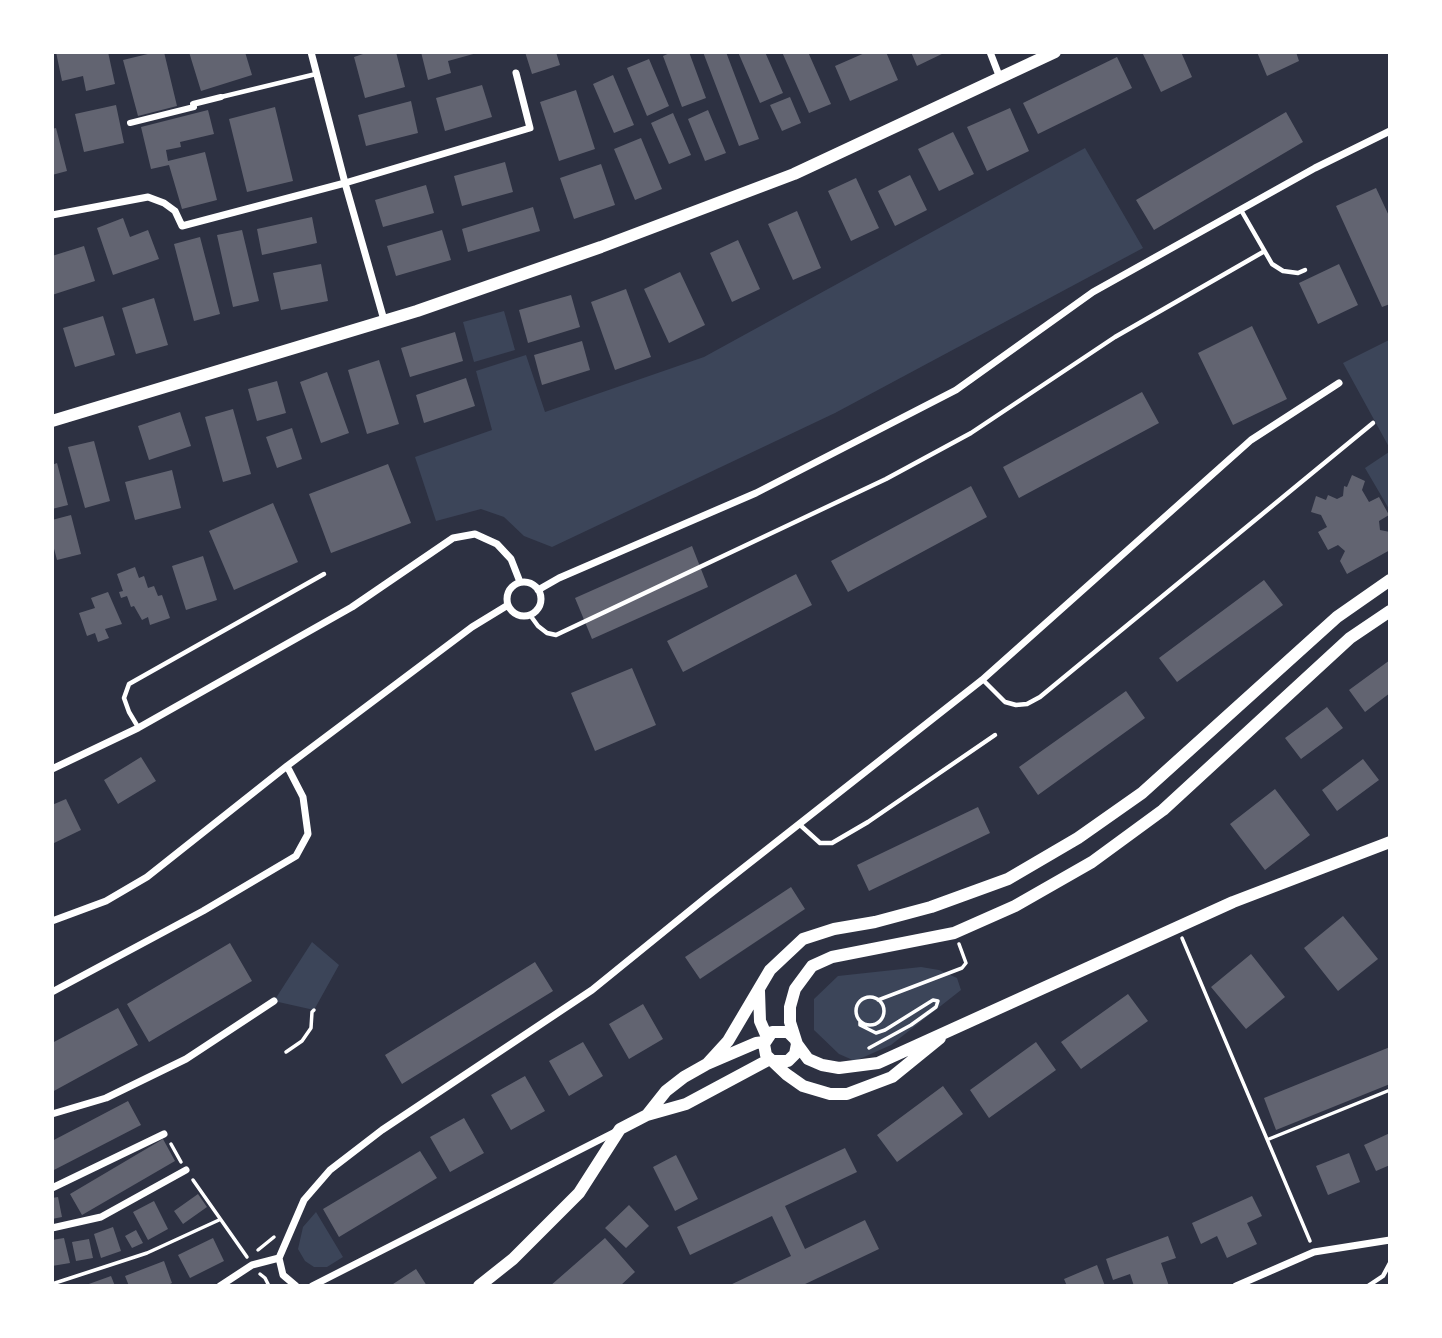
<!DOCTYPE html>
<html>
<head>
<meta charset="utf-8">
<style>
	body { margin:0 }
	#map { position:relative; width:1442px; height:1338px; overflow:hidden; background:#2d3142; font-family:"Alegreya Sans",sans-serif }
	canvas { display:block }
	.frame { position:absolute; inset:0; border:54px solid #fff; pointer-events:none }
</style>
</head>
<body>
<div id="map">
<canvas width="1442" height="1338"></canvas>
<div class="frame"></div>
</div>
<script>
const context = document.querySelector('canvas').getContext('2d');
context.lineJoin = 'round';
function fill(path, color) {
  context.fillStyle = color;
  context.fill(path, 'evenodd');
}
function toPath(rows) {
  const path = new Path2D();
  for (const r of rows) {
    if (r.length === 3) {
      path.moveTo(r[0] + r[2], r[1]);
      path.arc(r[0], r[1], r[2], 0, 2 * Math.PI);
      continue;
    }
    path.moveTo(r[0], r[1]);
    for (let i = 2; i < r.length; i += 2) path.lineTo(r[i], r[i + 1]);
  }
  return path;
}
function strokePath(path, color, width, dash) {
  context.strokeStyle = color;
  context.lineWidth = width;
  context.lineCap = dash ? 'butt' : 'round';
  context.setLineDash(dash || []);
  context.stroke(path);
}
fill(toPath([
	[1085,148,1143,248,835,413,552,547,524,536,504,517,481,509,436,521,415,457,492,430,476,371,526,355,545,412,704,357],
	[504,311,515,350,474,362,463,322],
	[1389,340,1389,447,1343,363],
	[1389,452,1389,509,1365,468],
	[312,942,339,965,314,1010,274,1001],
	[921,967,939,970,957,978,961,990,891,1045,855,1061,839,1054,814,1030,814,999,838,976],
	[316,1212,343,1257,327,1267,314,1267,305,1261,298,1249,303,1227]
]), '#3c4559');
fill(toPath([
	[56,52,108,52,115,84,86,91,83,76,62,81],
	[156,52,164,52,177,106,138,116,123,60],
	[189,52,245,52,252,75,201,91],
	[369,52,396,52,405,87,365,98,354,57],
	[421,52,477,52,477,53,448,61,451,73,428,80],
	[525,52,556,52,560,65,532,74],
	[672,52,689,52,706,98,682,107,663,56],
	[703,52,726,52,759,139,739,146],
	[738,52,765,52,783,93,760,103],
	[782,52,808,52,831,104,809,113],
	[867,52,886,52,898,80,850,101,835,66],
	[911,52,946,52,917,66],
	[1142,52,1181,52,1192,77,1161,92],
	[1257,52,1296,52,1299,61,1267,76],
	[1117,57,1132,88,1038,134,1023,103],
	[649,59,669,106,647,116,627,68],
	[613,75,634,125,614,133,593,84],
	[482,85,492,117,445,131,436,98],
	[576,90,595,149,559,161,540,102],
	[790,97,801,123,782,131,770,105],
	[411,101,418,133,366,146,358,115],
	[116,105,124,143,84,152,75,114],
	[275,107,293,181,247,192,229,119],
	[1010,108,1029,151,987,171,967,127],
	[208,110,214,134,180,142,181,147,166,150,168,161,205,152,217,200,182,209,169,165,151,169,141,127],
	[708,110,726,153,705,161,688,119],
	[1286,112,1303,142,1154,230,1136,200],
	[673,113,691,155,669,164,651,123],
	[56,128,67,171,52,175,52,129],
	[953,132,974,174,939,191,918,149],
	[641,138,662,189,635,200,614,149],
	[505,162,513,192,462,206,454,176],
	[601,164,615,205,574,219,560,178],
	[910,175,927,210,895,226,878,191],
	[856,178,879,228,851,241,828,191],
	[426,185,434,213,383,227,375,200],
	[1376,188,1390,218,1390,304,1382,307,1336,206],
	[533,207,540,231,468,252,462,229],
	[797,211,821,268,793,280,768,224],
	[312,217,317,243,262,255,257,229],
	[123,218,130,237,148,230,159,259,113,275,97,228],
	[242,230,259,301,233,307,217,235],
	[442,230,451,260,396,276,387,246],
	[200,237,220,314,194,321,174,244],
	[738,240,760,289,732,302,710,253],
	[84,246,95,281,52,295,52,256],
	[321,264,328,301,281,310,273,273],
	[1339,264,1358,305,1318,324,1299,283],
	[680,272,705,325,669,343,644,289],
	[626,289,651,357,615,370,591,302],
	[571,295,580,327,528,343,519,310],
	[154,298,168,345,136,354,122,308],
	[103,316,115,355,75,367,63,328],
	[1252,326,1287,399,1233,425,1198,353],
	[455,332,463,361,410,377,401,348],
	[582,341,590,370,542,385,534,355],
	[379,360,399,424,367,434,348,370],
	[327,372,349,433,321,443,300,382],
	[466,378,475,406,424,423,416,395],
	[277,381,286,413,257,421,248,389],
	[1142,392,1159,423,1019,498,1003,467],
	[233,409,251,474,223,482,205,417],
	[180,412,191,446,149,460,138,426],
	[292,428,302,459,277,468,266,437],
	[94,441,110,501,85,508,68,447],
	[57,463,68,505,52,509,52,465],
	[388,464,411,523,331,553,309,494],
	[172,470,181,508,135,520,125,482],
	[1352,475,1365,481,1362,490,1369,502,1379,497,1389,515,1379,521,1380,530,1390,532,1390,550,1347,574,1340,561,1345,551,1338,545,1328,550,1318,532,1327,527,1321,515,1311,512,1316,496,1326,500,1328,495,1337,499,1343,496,1344,486,1347,487],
	[971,486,987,517,848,592,831,561],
	[273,503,298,562,234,590,209,531],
	[71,515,81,554,57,560,52,541,52,520],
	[692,546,708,587,592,639,575,598],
	[203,556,217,600,186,610,172,566],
	[135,567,139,578,144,576,148,588,154,586,158,596,162,595,170,618,150,625,148,617,142,620,134,606,131,607,127,596,121,598,119,592,123,591,117,574],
	[796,574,812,605,683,672,667,641],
	[1264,580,1283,605,1177,682,1159,658],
	[108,592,122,624,105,629,109,638,98,642,95,633,87,636,79,613,95,608,91,598],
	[1390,660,1390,693,1365,712,1349,690],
	[632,668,656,725,595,751,571,693],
	[1126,691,1145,718,1038,795,1019,767],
	[1327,707,1343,728,1301,759,1285,738],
	[141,757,156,781,118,804,104,780],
	[1363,759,1379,780,1337,811,1322,790],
	[1275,789,1310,835,1265,870,1230,824],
	[66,799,81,830,52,844,52,805],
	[978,807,990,833,869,891,857,865],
	[791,887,805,909,700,979,685,957],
	[1343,916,1378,959,1338,991,1304,948],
	[230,943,252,981,149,1042,127,1004],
	[1251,954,1285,997,1246,1029,1211,987],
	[535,962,553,991,402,1084,385,1055],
	[1128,994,1148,1021,1081,1069,1061,1042],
	[643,1004,663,1039,629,1059,609,1024],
	[118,1008,138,1045,52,1092,52,1043],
	[583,1042,603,1076,569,1096,549,1061],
	[1036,1042,1056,1070,989,1118,970,1090],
	[1390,1047,1390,1084,1276,1130,1264,1098],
	[525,1076,545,1111,511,1130,491,1095],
	[943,1086,963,1114,897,1162,877,1135],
	[128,1101,141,1125,52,1171,52,1141],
	[464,1118,484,1153,450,1172,430,1137],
	[1390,1133,1390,1165,1376,1171,1364,1145],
	[163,1139,175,1161,82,1215,70,1194],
	[845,1148,857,1172,785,1206,805,1249,865,1220,879,1249,801,1286,728,1286,791,1256,772,1216,690,1255,677,1227],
	[420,1151,437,1178,339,1237,323,1209],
	[1349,1153,1360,1182,1328,1195,1316,1166],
	[676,1155,698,1199,675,1211,653,1167],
	[198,1194,207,1207,183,1224,174,1211],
	[1252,1196,1262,1216,1247,1223,1257,1244,1227,1258,1217,1236,1201,1244,1192,1223],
	[58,1197,62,1217,52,1219,52,1198],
	[154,1201,168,1229,148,1240,133,1212],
	[629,1205,649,1226,626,1248,605,1228],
	[113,1227,121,1251,101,1258,94,1234],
	[136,1230,143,1243,132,1248,125,1236],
	[1168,1236,1176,1258,1161,1263,1169,1286,1134,1286,1130,1274,1113,1280,1106,1259],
	[64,1238,70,1263,52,1266,52,1240],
	[213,1238,224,1261,190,1278,178,1255],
	[605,1238,635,1272,620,1286,550,1286],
	[89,1239,93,1258,76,1261,72,1242],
	[164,1261,172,1283,166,1286,129,1286,125,1276],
	[1097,1265,1105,1286,1067,1286,1064,1279],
	[416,1269,427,1286,390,1286],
	[111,1276,115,1286,86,1286,86,1285]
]), '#626471');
strokePath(toPath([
	[1182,938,1310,1241],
	[870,1011,14],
	[878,1000,962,968,966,963,959,944],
	[860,1021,860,1025,876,1033,885,1030,933,1000,938,1001,936,1007,911,1025,869,1048],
	[286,1052,302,1041,311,1028,312,1012,314,1010],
	[1269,1139,1390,1090],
	[171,1144,181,1162],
	[193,1180,247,1257],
	[258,1250,274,1237],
	[260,1274,265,1278,269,1286],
	[52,1284,147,1253,219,1220]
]), '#fff', 3.5);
strokePath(toPath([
	[221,97,316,74],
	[1241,210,1272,264,1283,271,1298,273,1305,270],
	[530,615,538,626,547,633,556,635,886,479,971,433,1115,337,1263,252],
	[983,680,1005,702,1016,705,1027,704,1040,697,1373,423],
	[138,727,129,712,124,698,129,684,324,574],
	[799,824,820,843,832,843,868,822,995,735],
	[1368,1286,1383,1276,1390,1263]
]), '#fff', 4.5);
strokePath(toPath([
	[130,123,194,107,193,104,221,97]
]), '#fff', 6);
strokePath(toPath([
	[311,52,345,183,384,320],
	[990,52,1000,78],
	[52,215,148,197,164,203,175,211,182,226,345,183,530,128,516,73],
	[524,599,17],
	[538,590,559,578,756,493,956,390,1093,292,1315,168,1390,131],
	[52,769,138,728,352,607,453,538,475,534,497,544,511,559,520,582],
	[52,921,106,901,147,877,287,766,472,627,508,605],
	[52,992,203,911,296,856,308,834,303,797,287,766],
	[52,1114,106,1098,186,1059,274,1001],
	[52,1188,164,1134],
	[52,1228,101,1217,186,1170],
	[279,1258,304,1200,330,1170,382,1130,592,990,709,895,982,680,1251,440,1339,383],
	[279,1258,283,1275,296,1286],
	[220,1286,252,1265,279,1258],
	[312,1286,617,1131],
	[1236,1286,1314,1252,1390,1240]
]), '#fff', 7);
strokePath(toPath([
	[52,421,417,311,601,247,794,174,1055,52],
	[1390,611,1350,638,1163,810,1092,862,1015,906,954,933,832,957,812,966,795,989,790,1007,790,1022,797,1044,808,1059,822,1065,839,1068,878,1063,1233,902,1390,842],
	[759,991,760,1021,767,1037],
	[795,1039,788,1032,772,1032,764,1044,766,1055,786,1074,803,1086,830,1094,847,1094,892,1077,940,1038],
	[773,1061,788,1061,795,1054,797,1044],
	[707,1064,728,1041,770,970,803,939,834,929,875,922,931,907,1008,879,1078,838,1142,793,1337,617,1390,580],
	[647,1115,666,1091,684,1077,707,1064,756,1043,764,1042],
	[479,1286,513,1259,579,1193,620,1129,647,1115,686,1104,770,1059]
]), '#fff', 12);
</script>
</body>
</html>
